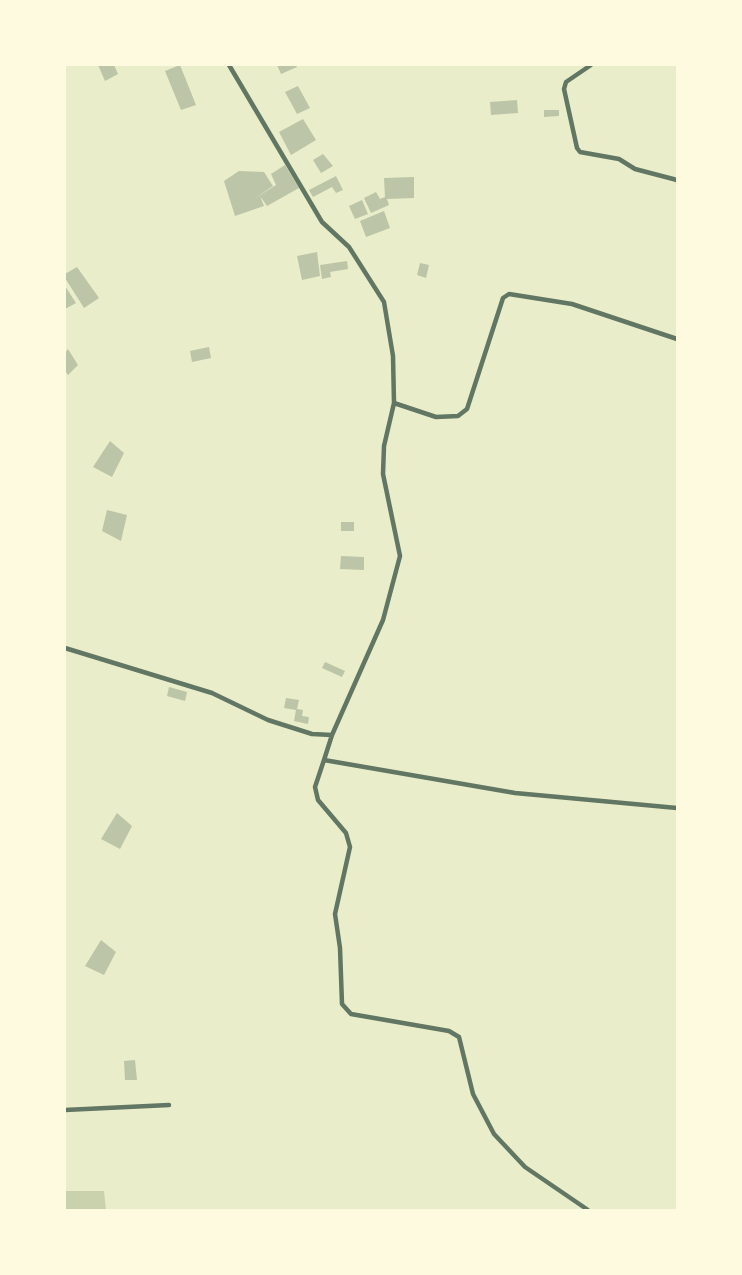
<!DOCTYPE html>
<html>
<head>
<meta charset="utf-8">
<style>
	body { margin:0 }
	#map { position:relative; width:742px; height:1275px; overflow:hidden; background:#e9edc9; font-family:"Sofia Sans Condensed",sans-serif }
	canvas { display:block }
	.frame { position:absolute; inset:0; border:66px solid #fefae0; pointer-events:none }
</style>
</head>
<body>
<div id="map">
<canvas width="742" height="1275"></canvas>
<div class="frame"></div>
</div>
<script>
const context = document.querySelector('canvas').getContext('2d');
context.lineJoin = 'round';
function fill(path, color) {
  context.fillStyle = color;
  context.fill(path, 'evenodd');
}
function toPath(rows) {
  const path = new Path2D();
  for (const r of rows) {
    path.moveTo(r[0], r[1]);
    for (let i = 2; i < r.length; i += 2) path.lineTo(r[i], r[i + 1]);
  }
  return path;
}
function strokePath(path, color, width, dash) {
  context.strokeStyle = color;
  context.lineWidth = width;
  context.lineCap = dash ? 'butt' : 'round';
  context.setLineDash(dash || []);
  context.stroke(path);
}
fill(toPath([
	[65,1191,104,1191,106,1210,65,1210]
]), '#cad2ad');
fill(toPath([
	[98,65,114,65,118,74,105,81],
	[180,65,196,105,181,110,165,71],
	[277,65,296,65,297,67,281,74],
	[298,86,310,108,297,114,285,92],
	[517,100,518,113,491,115,490,102],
	[544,110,559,110,559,116,544,117],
	[303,119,316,140,291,155,279,132],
	[323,154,333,166,321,173,313,160],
	[285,165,299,188,267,206,260,196,264,206,235,216,224,181,239,171,264,172,273,186,254,199,276,185,271,174],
	[336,176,343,190,336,193,332,187,313,197,309,190],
	[414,177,414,198,387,199,389,205,371,213,364,198,376,192,380,199,385,197,384,178],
	[362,200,368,214,355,219,349,206],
	[384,211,390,228,366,237,360,221],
	[317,252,320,276,302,280,297,256],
	[347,261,348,269,330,272,331,277,322,279,320,265],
	[420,263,429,265,426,278,417,275],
	[77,267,99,298,84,308,65,278,65,274],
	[65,286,76,303,65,309],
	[209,347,211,358,192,362,190,351],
	[68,349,78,365,68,375,65,371,65,353],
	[110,441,124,453,112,477,93,467],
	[107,510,127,515,121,541,102,531],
	[341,522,354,522,354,531,341,531],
	[341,556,364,557,364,570,340,569],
	[325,662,345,671,342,677,322,668],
	[169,687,187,692,185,701,167,696],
	[286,698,299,700,297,709,303,710,302,716,309,717,308,724,294,721,296,710,284,708],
	[117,813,132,826,120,849,101,839],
	[101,940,116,952,104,975,85,966],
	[135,1060,137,1080,125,1080,124,1061]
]), '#bcc5a7');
strokePath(toPath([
	[229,65,322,222,349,247,384,302,393,356,394,403,384,446,383,474,400,556,383,620,332,735],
	[591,65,566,82,564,89,577,148,580,152,619,159,635,169,677,180],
	[394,403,436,417,458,416,467,409,503,298,509,294,572,304,677,339],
	[65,648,212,693,268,720,312,734,332,735,324,760,515,793,677,808],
	[324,760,315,787,318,800,346,833,350,847,335,914,340,948,342,1004,351,1014,449,1031,459,1037,473,1094,494,1134,525,1167,588,1210],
	[65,1110,169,1105]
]), '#617663', 4.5);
</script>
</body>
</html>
